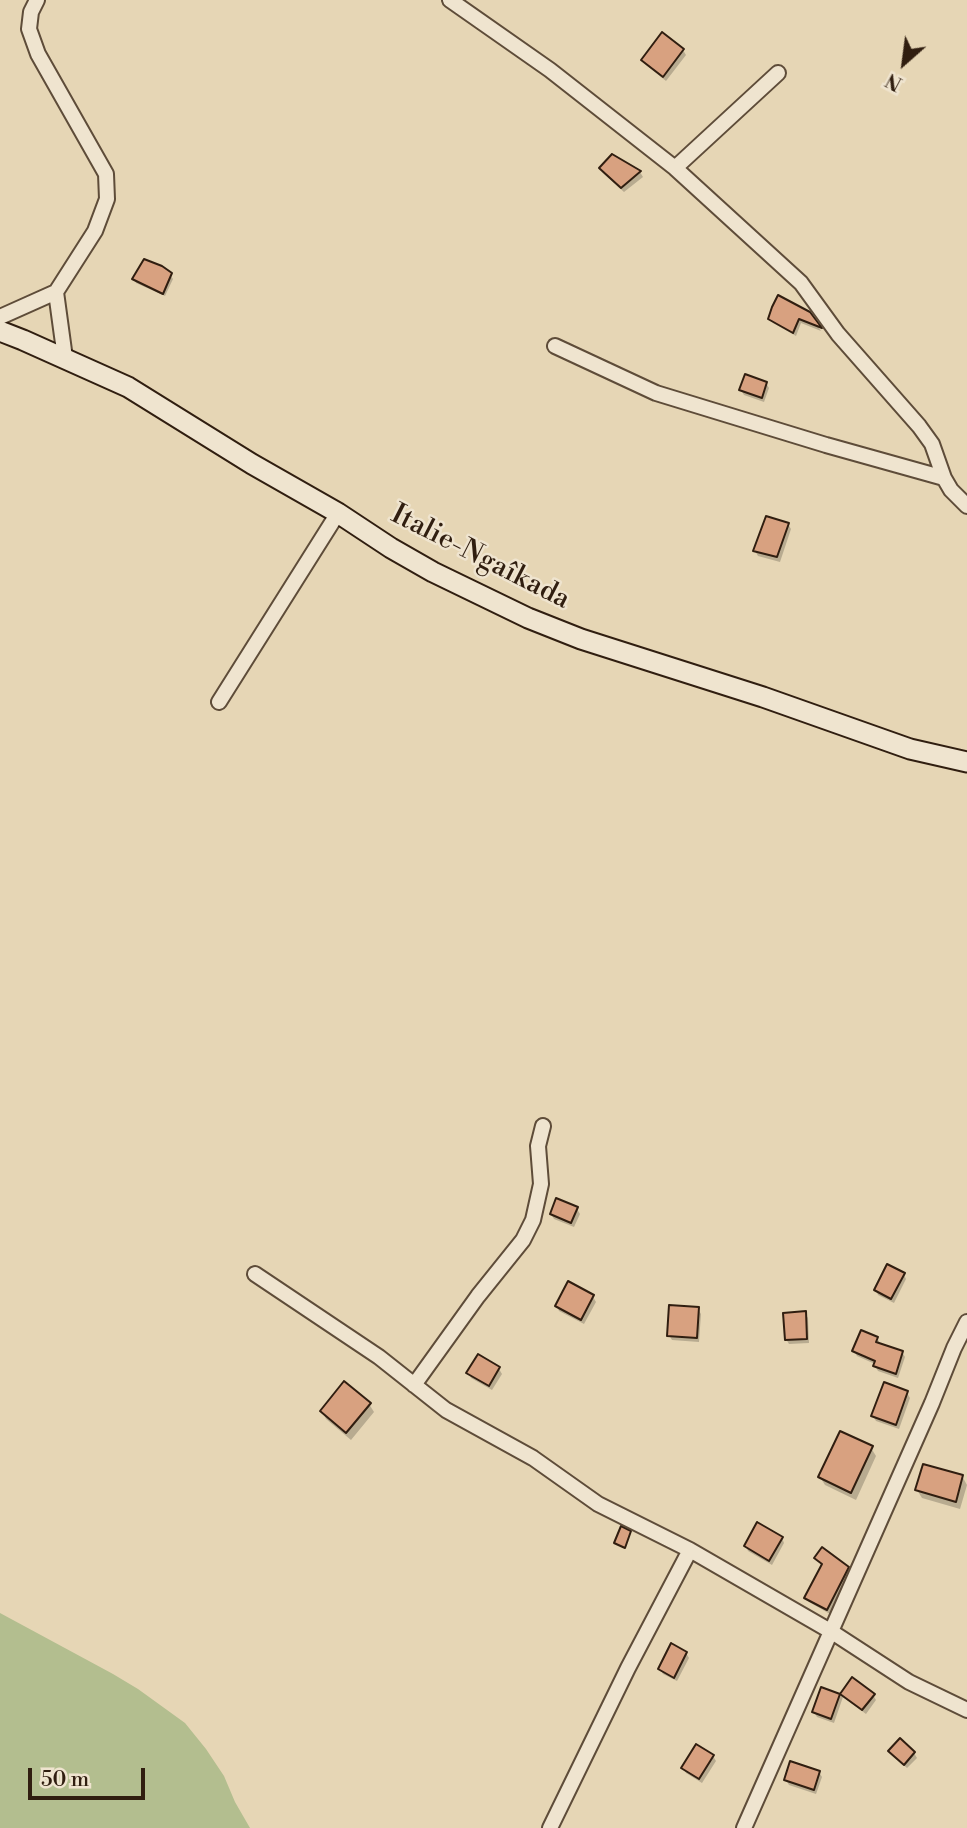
<!DOCTYPE html>
<html>
<head>
<meta charset="utf-8">
<style>
	body { margin:0 }
	#map { position:relative; width:967px; height:1828px; overflow:hidden; background:#e6d6b5; font-family:"Libre Bodoni",serif }
	canvas { display:block }
	.north { position:absolute; left:869px; top:28px; width:70px; height:70px; -webkit-text-stroke:5px #efe4cf; paint-order:stroke; rotate:208deg; font-size:19px; font-weight:700; line-height:28px; text-align:center; color:#301e10 }
	.north::after { content:''; display:block; margin:auto; width:24px; height:32px; background:#301e10; clip-path:polygon(50% 0,100% 100%,50% 72%,0 100%) }
	.scale { position:absolute; left:28px; top:1768px; width:117px; height:32px; box-sizing:border-box; border:4px solid #301e10; border-top:0; padding-left:9px; font-size:21px; line-height:24px; white-space:nowrap; color:#301e10; -webkit-text-stroke:5px #efe4cf; paint-order:stroke }
</style>
</head>
<body>
<div id="map">
<canvas width="967" height="1828"></canvas>
<div class="north">N</div>
<div class="scale">50 m</div>
</div>
<script>
const context = document.querySelector('canvas').getContext('2d');
context.lineJoin = 'round';
function fill(path, color) {
  context.fillStyle = color;
  context.fill(path, 'evenodd');
}
function toPath(rows) {
  const path = new Path2D();
  for (const r of rows) {
    path.moveTo(r[0], r[1]);
    for (let i = 2; i < r.length; i += 2) path.lineTo(r[i], r[i + 1]);
  }
  return path;
}
function strokePath(path, color, width, dash) {
  context.strokeStyle = color;
  context.lineWidth = width;
  context.lineCap = dash ? 'butt' : 'round';
  context.setLineDash(dash || []);
  context.stroke(path);
}
function write(font, color, halo, rows, align = 'center') {
  context.font = font + ' "Libre Bodoni",serif';
  context.lineWidth = 5;
  context.setLineDash([]);
  context.textBaseline = 'middle';
  context.strokeStyle = halo;
  context.fillStyle = color;
  for (const [text, x, y, turn = 0] of rows) {
    context.save();
    context.translate(x, y);
    context.rotate((+turn || 0) * Math.PI / 180);
    context.textAlign = isNaN(turn) ? turn : align;
    if (halo) context.strokeText(text, 0, 0);
    context.fillText(text, 0, 0);
    context.restore();
  }
}
fill(toPath([
	[0,1613,113,1674,138,1689,185,1723,206,1749,224,1776,235,1802,250,1828,0,1828]
]), '#b3be8f');
fill(toPath([
	[683,50,686,55,666,81,646,65,643,60],
	[613,156,640,172,643,177,624,192,604,174,601,169],
	[170,275,173,279,165,296,136,283,134,279],
	[809,314,821,331,801,323,796,336,773,323,770,318],
	[766,383,769,388,764,402,744,395,741,390],
	[788,524,791,529,780,562,758,556,755,551],
	[577,1209,580,1214,574,1227,554,1219,551,1214],
	[904,1275,906,1279,894,1303,878,1295,876,1290],
	[593,1297,596,1302,584,1324,559,1311,557,1306],
	[698,1309,701,1314,699,1342,672,1340,669,1335],
	[805,1313,808,1318,809,1343,789,1344,786,1339],
	[877,1338,880,1343,902,1352,905,1357,898,1378,878,1371,875,1366,875,1364,857,1356,854,1351],
	[499,1369,502,1374,492,1390,471,1378,469,1373],
	[907,1393,910,1398,899,1429,876,1421,873,1416],
	[369,1404,374,1412,351,1440,326,1419,322,1411],
	[871,1448,876,1456,856,1500,825,1485,820,1477],
	[962,1476,967,1485,960,1509,922,1498,917,1490],
	[782,1538,784,1543,772,1565,748,1551,746,1546],
	[816,1559,848,1568,851,1573,830,1614,809,1602,806,1597,823,1566],
	[686,1653,689,1658,677,1681,663,1674,660,1669],
	[852,1680,873,1695,876,1700,866,1714,843,1697,834,1723,817,1717,814,1712,822,1689,841,1696],
	[891,1751,914,1753,917,1758,907,1768,893,1756],
	[713,1756,716,1761,702,1783,686,1773,683,1768],
	[819,1772,822,1777,816,1794,789,1785,786,1780]
]), '#0003');
const building = toPath([
	[662,32,684,49,663,77,641,60,662,32],
	[612,154,641,171,621,188,599,168,612,154],
	[144,259,162,266,172,273,163,294,132,279,144,259],
	[778,295,810,312,822,328,799,319,793,333,768,319,772,307,778,295],
	[745,374,767,382,762,398,739,390,745,374],
	[766,516,789,523,777,557,753,551,766,516],
	[556,1198,578,1207,571,1223,550,1214,556,1198],
	[887,1264,905,1273,891,1299,874,1290,887,1264],
	[568,1281,594,1295,581,1320,555,1306,568,1281],
	[669,1305,699,1307,697,1338,667,1336,669,1305],
	[806,1311,807,1339,785,1340,783,1313,806,1311],
	[861,1330,878,1337,876,1342,903,1351,896,1374,873,1366,875,1361,852,1351,861,1330],
	[478,1354,500,1367,489,1386,466,1373,478,1354],
	[344,1381,371,1403,346,1433,320,1411,344,1381],
	[884,1382,908,1391,896,1425,871,1416,884,1382],
	[840,1431,873,1446,851,1493,818,1477,840,1431],
	[923,1464,963,1475,956,1502,915,1490,923,1464],
	[757,1522,783,1537,769,1561,744,1546,757,1522],
	[621,1526,631,1531,625,1548,614,1543,621,1526],
	[822,1547,849,1567,827,1610,804,1598,822,1564,814,1558,822,1547],
	[671,1643,687,1652,674,1678,658,1669,671,1643],
	[852,1677,875,1694,862,1710,840,1694,852,1677],
	[821,1687,840,1694,831,1719,812,1712,821,1687],
	[900,1738,915,1752,904,1765,888,1751,900,1738],
	[696,1744,714,1755,699,1779,681,1768,696,1744],
	[790,1761,820,1771,814,1790,784,1780,790,1761]
]);
fill(building, '#d8a180');
strokePath(building, '#301e10', 2);
const street = toPath([
	[450,0,550,70,675,168,801,283,838,334,919,426,932,444,944,478,951,490,967,506],
	[675,168,778,73],
	[56,292,65,358],
	[0,317,56,292,95,231,107,199,106,174,38,54,29,29,31,12,37,0],
	[555,346,656,393,826,445,944,478],
	[219,702,338,513],
	[255,1274,379,1357,446,1410,533,1458,598,1504,690,1550,832,1632,909,1682,967,1710],
	[414,1385,478,1296,523,1240,533,1220,541,1184,538,1146,543,1126],
	[550,1828,628,1668,690,1550],
	[744,1828,932,1403,954,1348,967,1322]
]);
const secondary = toPath([
	[0,331,23,340,128,387,252,464,338,513,391,548,433,572,528,618,581,639,763,697,910,749,967,762]
]);
strokePath(street, '#5e4c39', 18);
strokePath(secondary, '#301e10', 23);
strokePath(street, '#efe4cf', 14);
strokePath(secondary, '#efe4cf', 19);
write('28px', '#301e10', '#efe4cf', [
	["Italie-Ngaîkada",480,558,27]
]);
</script>
</body>
</html>
